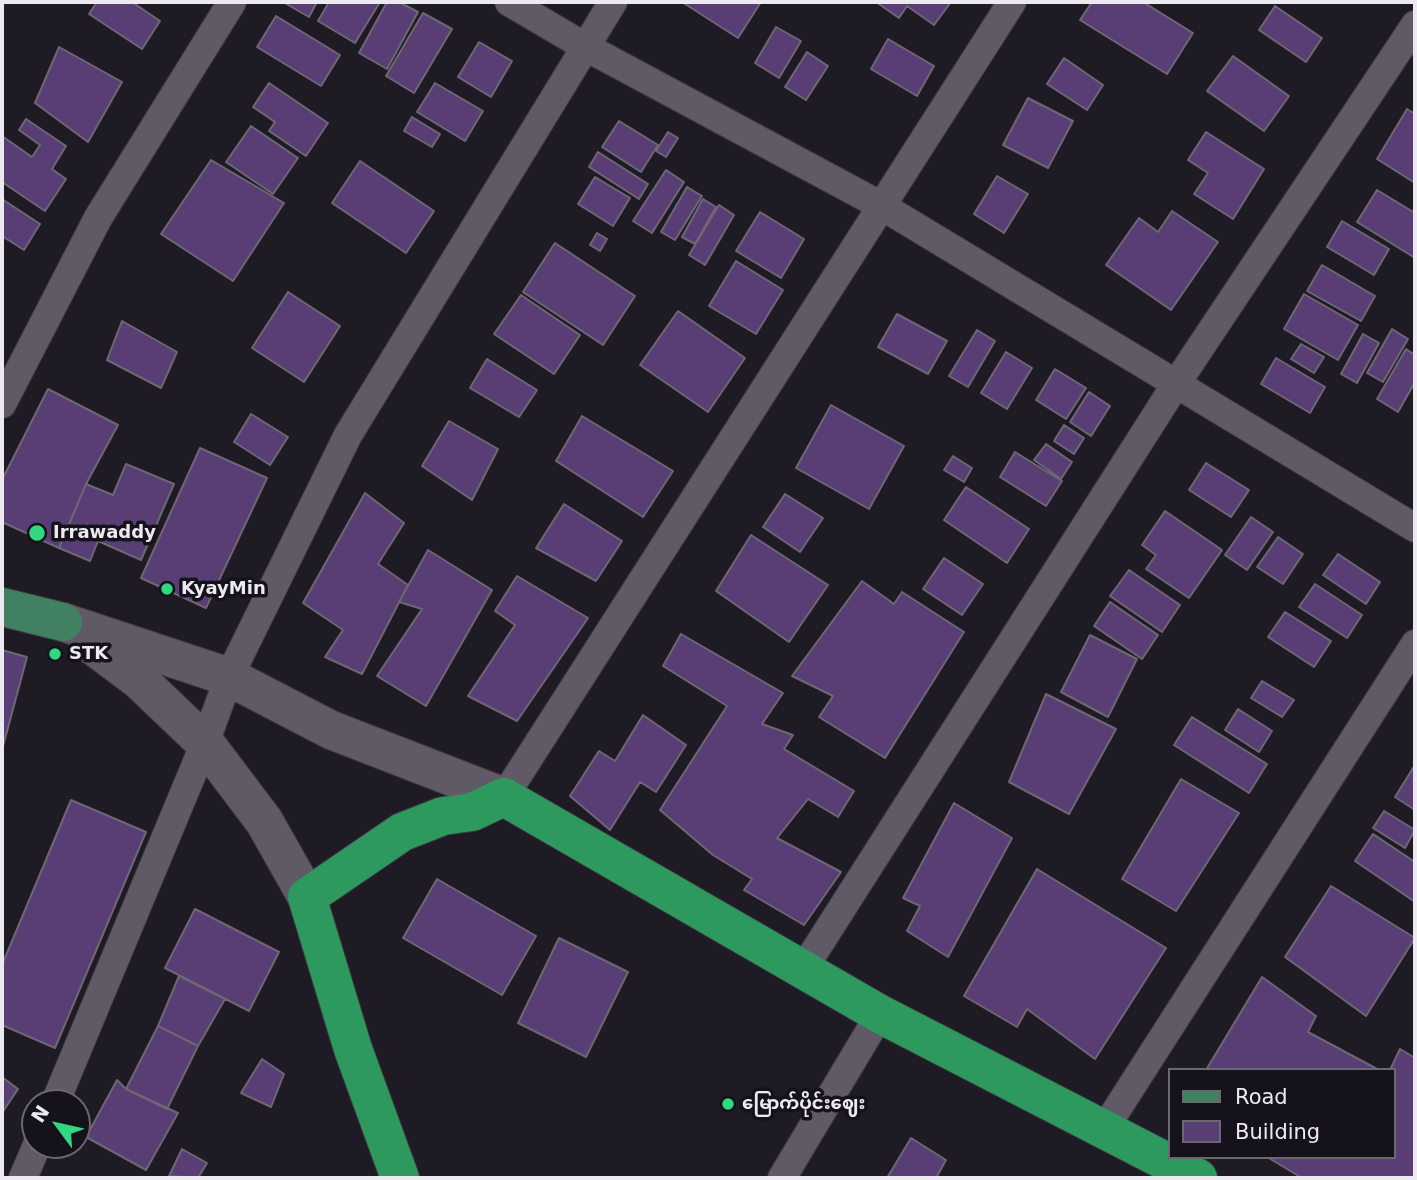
<!DOCTYPE html>
<html>
<head>
<meta charset="utf-8">
<style>
	body { margin:0 }
	#map { position:relative; width:1417px; height:1180px; overflow:hidden; background:#1f1b25; font-family:"DejaVu Sans",sans-serif }
	canvas { display:block }
	.frame { position:absolute; inset:0; border:4px solid #ece9f0; pointer-events:none }
	.legend { position:absolute; left:1168px; top:1068px; width:228px; height:91px; box-sizing:border-box; background:#16121b; border:2px solid #6c6870; margin:0; padding:9px 12px; list-style:none; font-size:21px; color:#ece9f0 }
	.legend li { display:flex; align-items:center; gap:14px; height:35px }
	.legend b { width:35px; border:2px solid #6c6870 }
	.north { position:absolute; left:21px; top:1089px; width:70px; height:70px; box-sizing:border-box; background:#16121b; border:2px solid #6c6870; border-radius:50%; rotate:303deg; font-size:19px; font-weight:700; line-height:28px; text-align:center; color:#ece9f0 }
	.north::after { content:''; display:block; margin:auto; width:24px; height:32px; background:#31d882; clip-path:polygon(50% 0,100% 100%,50% 72%,0 100%) }
</style>
</head>
<body>
<div id="map">
<canvas width="1417" height="1180"></canvas>
<div class="frame"></div>
<ul class="legend">
<li><b style="height:9px;background:#418061"></b>Road</li>
<li><b style="height:19px;background:#593e76"></b>Building</li>
</ul>
<div class="north">N</div>
</div>
<script>
const context = document.querySelector('canvas').getContext('2d');
context.lineJoin = 'round';
function fill(path, color) {
  context.fillStyle = color;
  context.fill(path, 'evenodd');
}
function toPath(rows) {
  const path = new Path2D();
  for (const r of rows) {
    path.moveTo(r[0], r[1]);
    for (let i = 2; i < r.length; i += 2) path.lineTo(r[i], r[i + 1]);
  }
  return path;
}
function strokePath(path, color, width, dash) {
  context.strokeStyle = color;
  context.lineWidth = width;
  context.lineCap = dash ? 'butt' : 'round';
  context.setLineDash(dash || []);
  context.stroke(path);
}
function write(font, color, halo, rows, align = 'center') {
  context.font = font + ' "DejaVu Sans","Noto Sans Myanmar",sans-serif';
  context.lineWidth = 7;
  context.setLineDash([]);
  context.textBaseline = 'middle';
  context.strokeStyle = halo;
  context.fillStyle = color;
  for (const [text, x, y, turn = 0] of rows) {
    context.save();
    context.translate(x, y);
    context.rotate((+turn || 0) * Math.PI / 180);
    context.textAlign = isNaN(turn) ? turn : align;
    if (halo) context.strokeText(text, 0, 0);
    context.fillText(text, 0, 0);
    context.restore();
  }
}
const building = toPath([
	[97,2,132,2,160,21,142,49,89,14,97,2],
	[283,2,317,2,309,17,283,2],
	[329,2,380,2,355,43,318,21,329,2],
	[387,2,399,2,418,12,387,69,359,53,387,2],
	[682,2,761,2,738,38,682,2],
	[876,2,951,2,934,25,907,6,899,18,876,2],
	[1092,2,1143,2,1193,33,1167,74,1080,20,1092,2],
	[1275,6,1322,38,1306,62,1259,30,1275,6],
	[423,13,452,29,414,93,386,76,423,13],
	[276,16,340,55,321,86,257,47,276,16],
	[776,27,801,41,779,78,755,63,776,27],
	[888,39,934,66,917,96,871,69,888,39],
	[479,42,512,61,491,97,458,77,479,42],
	[59,47,122,82,88,142,35,103,59,47],
	[807,52,828,66,806,100,785,87,807,52],
	[1233,56,1289,96,1264,131,1207,91,1233,56],
	[1064,58,1103,85,1087,110,1047,84,1064,58],
	[269,83,328,123,306,156,269,131,275,122,253,107,269,83],
	[435,83,483,111,465,141,417,112,435,83],
	[1028,98,1073,121,1048,168,1003,145,1028,98],
	[1407,109,1415,114,1415,183,1377,159,1407,109],
	[412,117,440,134,432,147,404,131,412,117],
	[26,119,66,146,52,169,66,179,45,211,2,182,2,136,32,157,40,145,19,130,26,119],
	[619,121,658,145,641,172,602,147,619,121],
	[251,126,298,158,273,194,226,162,251,126],
	[668,132,678,138,666,157,656,151,668,132],
	[1206,132,1264,169,1233,219,1194,194,1208,173,1188,160,1206,132],
	[598,152,648,184,639,199,589,167,598,152],
	[211,160,284,203,233,281,161,234,211,160],
	[360,161,434,211,406,253,332,203,360,161],
	[666,170,684,182,652,233,633,221,666,170],
	[997,176,1028,194,1004,233,974,214,997,176],
	[595,177,630,198,613,226,578,204,595,177],
	[687,187,702,196,675,240,661,232,687,187],
	[1377,190,1415,213,1415,258,1357,222,1377,190],
	[2,199,40,224,24,250,2,236,2,199],
	[703,199,716,207,695,244,682,237,703,199],
	[719,205,734,215,705,265,689,255,719,205],
	[1172,211,1218,242,1171,310,1106,265,1139,218,1158,232,1172,211],
	[760,212,804,239,781,278,736,251,760,212],
	[1342,221,1389,249,1374,275,1327,247,1342,221],
	[597,233,607,239,600,251,590,245,597,233],
	[555,243,635,296,603,345,523,292,555,243],
	[736,261,783,290,756,334,709,306,736,261],
	[1322,265,1375,296,1361,321,1307,291,1322,265],
	[288,292,340,326,304,382,252,348,288,292],
	[1304,294,1358,325,1338,360,1284,329,1304,294],
	[521,295,580,335,554,374,494,334,521,295],
	[678,311,745,358,708,412,640,365,678,311],
	[897,314,947,341,928,374,878,347,897,314],
	[122,321,177,352,161,388,107,360,122,321],
	[1392,329,1408,339,1383,382,1367,373,1392,329],
	[977,330,995,341,968,387,949,376,977,330],
	[1363,334,1379,343,1357,383,1341,374,1363,334],
	[1301,344,1324,357,1314,373,1291,359,1301,344],
	[1406,349,1415,355,1415,382,1398,412,1377,399,1406,349],
	[1006,352,1032,368,1007,409,981,393,1006,352],
	[1276,358,1325,387,1310,413,1261,384,1276,358],
	[487,359,537,390,519,417,470,388,487,359],
	[1055,369,1086,388,1066,419,1036,400,1055,369],
	[48,389,118,425,86,484,59,548,2,522,2,480,48,389],
	[1089,392,1110,406,1091,436,1070,422,1089,392],
	[831,405,904,446,869,509,796,468,831,405],
	[251,414,288,437,270,465,234,442,251,414],
	[582,416,673,471,643,517,556,461,582,416],
	[449,421,498,449,472,500,422,466,449,421],
	[1064,425,1084,438,1074,454,1054,441,1064,425],
	[1046,444,1072,462,1061,479,1034,460,1046,444],
	[200,448,267,478,206,608,141,578,200,448],
	[1015,452,1062,481,1046,506,1000,477,1015,452],
	[953,456,972,468,964,482,944,470,953,456],
	[1206,463,1249,490,1231,517,1189,490,1206,463],
	[126,464,174,484,141,560,98,541,90,561,59,548,86,484,113,495,126,464],
	[966,487,1029,529,1007,563,944,520,966,487],
	[365,493,404,523,378,564,408,585,362,674,325,657,343,630,303,603,365,493],
	[785,494,823,518,800,552,763,527,785,494],
	[564,504,622,541,596,581,536,548,564,504],
	[1165,511,1222,550,1189,598,1146,569,1156,555,1142,545,1165,511],
	[1251,517,1273,532,1247,570,1225,555,1251,517],
	[751,535,828,585,789,642,716,591,751,535],
	[1278,537,1303,554,1283,584,1257,567,1278,537],
	[428,550,492,590,426,706,377,676,422,609,399,602,428,550],
	[1338,554,1380,582,1366,604,1323,575,1338,554],
	[944,558,983,584,962,615,923,589,944,558],
	[1129,570,1180,605,1162,632,1110,596,1129,570],
	[517,576,588,618,517,721,468,696,515,625,495,611,517,576],
	[862,581,894,604,902,592,964,632,885,758,819,717,833,696,792,676,862,581],
	[1315,584,1362,615,1347,638,1299,607,1315,584],
	[1110,602,1158,635,1142,659,1094,626,1110,602],
	[1285,612,1331,641,1314,667,1268,637,1285,612],
	[681,634,783,693,762,724,793,735,784,749,854,791,838,817,808,799,777,838,841,872,804,925,744,890,752,879,713,855,660,810,727,706,663,666,681,634],
	[1090,635,1137,659,1108,717,1061,692,1090,635],
	[2,650,27,657,2,750,2,650],
	[1262,681,1294,700,1282,717,1251,698,1262,681],
	[1046,694,1116,729,1069,814,1009,782,1046,694],
	[1238,709,1272,731,1259,752,1225,730,1238,709],
	[643,715,686,745,656,792,640,782,610,830,570,796,599,751,615,761,643,715],
	[1192,717,1267,764,1249,793,1174,745,1192,717],
	[1415,765,1415,810,1395,797,1415,765],
	[1181,779,1239,813,1176,911,1122,879,1181,779],
	[71,800,146,832,55,1048,2,1025,2,965,71,800],
	[954,803,1012,838,948,957,907,931,920,906,903,898,954,803],
	[1384,811,1415,830,1405,848,1373,828,1384,811],
	[1373,834,1415,862,1415,902,1355,861,1373,834],
	[1037,869,1166,948,1095,1059,1027,1009,1017,1027,964,996,1037,869],
	[437,879,536,936,502,995,403,938,437,879],
	[1331,886,1415,938,1366,1016,1285,957,1331,886],
	[195,909,279,952,249,1011,165,968,195,909],
	[559,938,628,972,586,1057,518,1023,559,938],
	[179,976,225,999,198,1046,158,1026,179,976],
	[1262,977,1316,1016,1308,1032,1379,1070,1206,1070,1262,977],
	[158,1026,198,1046,167,1109,126,1089,158,1026],
	[1400,1049,1415,1058,1415,1178,1302,1178,1267,1157,1394,1157,1394,1070,1390,1070,1400,1049],
	[262,1059,284,1074,271,1107,241,1093,262,1059],
	[2,1077,18,1089,2,1113,2,1077],
	[117,1080,126,1089,178,1113,146,1170,86,1137,117,1080],
	[911,1138,946,1160,936,1178,887,1178,911,1138],
	[182,1149,207,1163,198,1178,169,1176,182,1149]
]);
fill(building, '#593e76');
strokePath(building, '#6c6773', 2);
const street = toPath([
	[509,2,584,46,880,205,1415,528],
	[2,404,98,218,232,2],
	[504,797,1012,2],
	[802,971,1176,384,1415,25],
	[55,1103,205,743,229,677,348,435,613,2],
	[1103,1131,1415,644],
	[23,1178,37,1145],
	[782,1178,880,1014]
]);
const secondary = toPath([
	[63,622,229,677,331,730,504,797],
	[87,641,139,680,205,743,264,821,307,897]
]);
const primary = toPath([
	[2,607,63,622]
]);
const highway = toPath([
	[400,1178,353,1049,307,897,402,832,443,816,472,812,504,797,880,1014,1198,1178]
]);
strokePath(street, '#3b3840', 30);
strokePath(secondary, '#3b3840', 40);
strokePath(primary, '#3b3840', 40);
strokePath(highway, '#3b3840', 40);
strokePath(street, '#5f5a65', 28);
strokePath(secondary, '#5f5a65', 38);
strokePath(primary, '#418061', 38);
strokePath(highway, '#2d995e', 38);
for (const [x, y, r, color] of [
	[37,533,9,"#31d882"],
	[167,589,7,"#31d882"],
	[55,654,7,"#31d882"],
	[728,1104,7,"#31d882"]
]) {
  const dot = new Path2D();
  dot.arc(x, y, r, 0, 2 * Math.PI);
  context.fillStyle = color;
  context.fill(dot);
  strokePath(dot, '#16121b', 2.5);
}
write('bold 18px', '#ece9f0', '#16121b', [
	["Irrawaddy",53,533],
	["KyayMin",181,589],
	["STK",69,654],
	["မြောက်ပိုင်းဈေး",742,1104]
], 'left');
</script>
</body>
</html>
